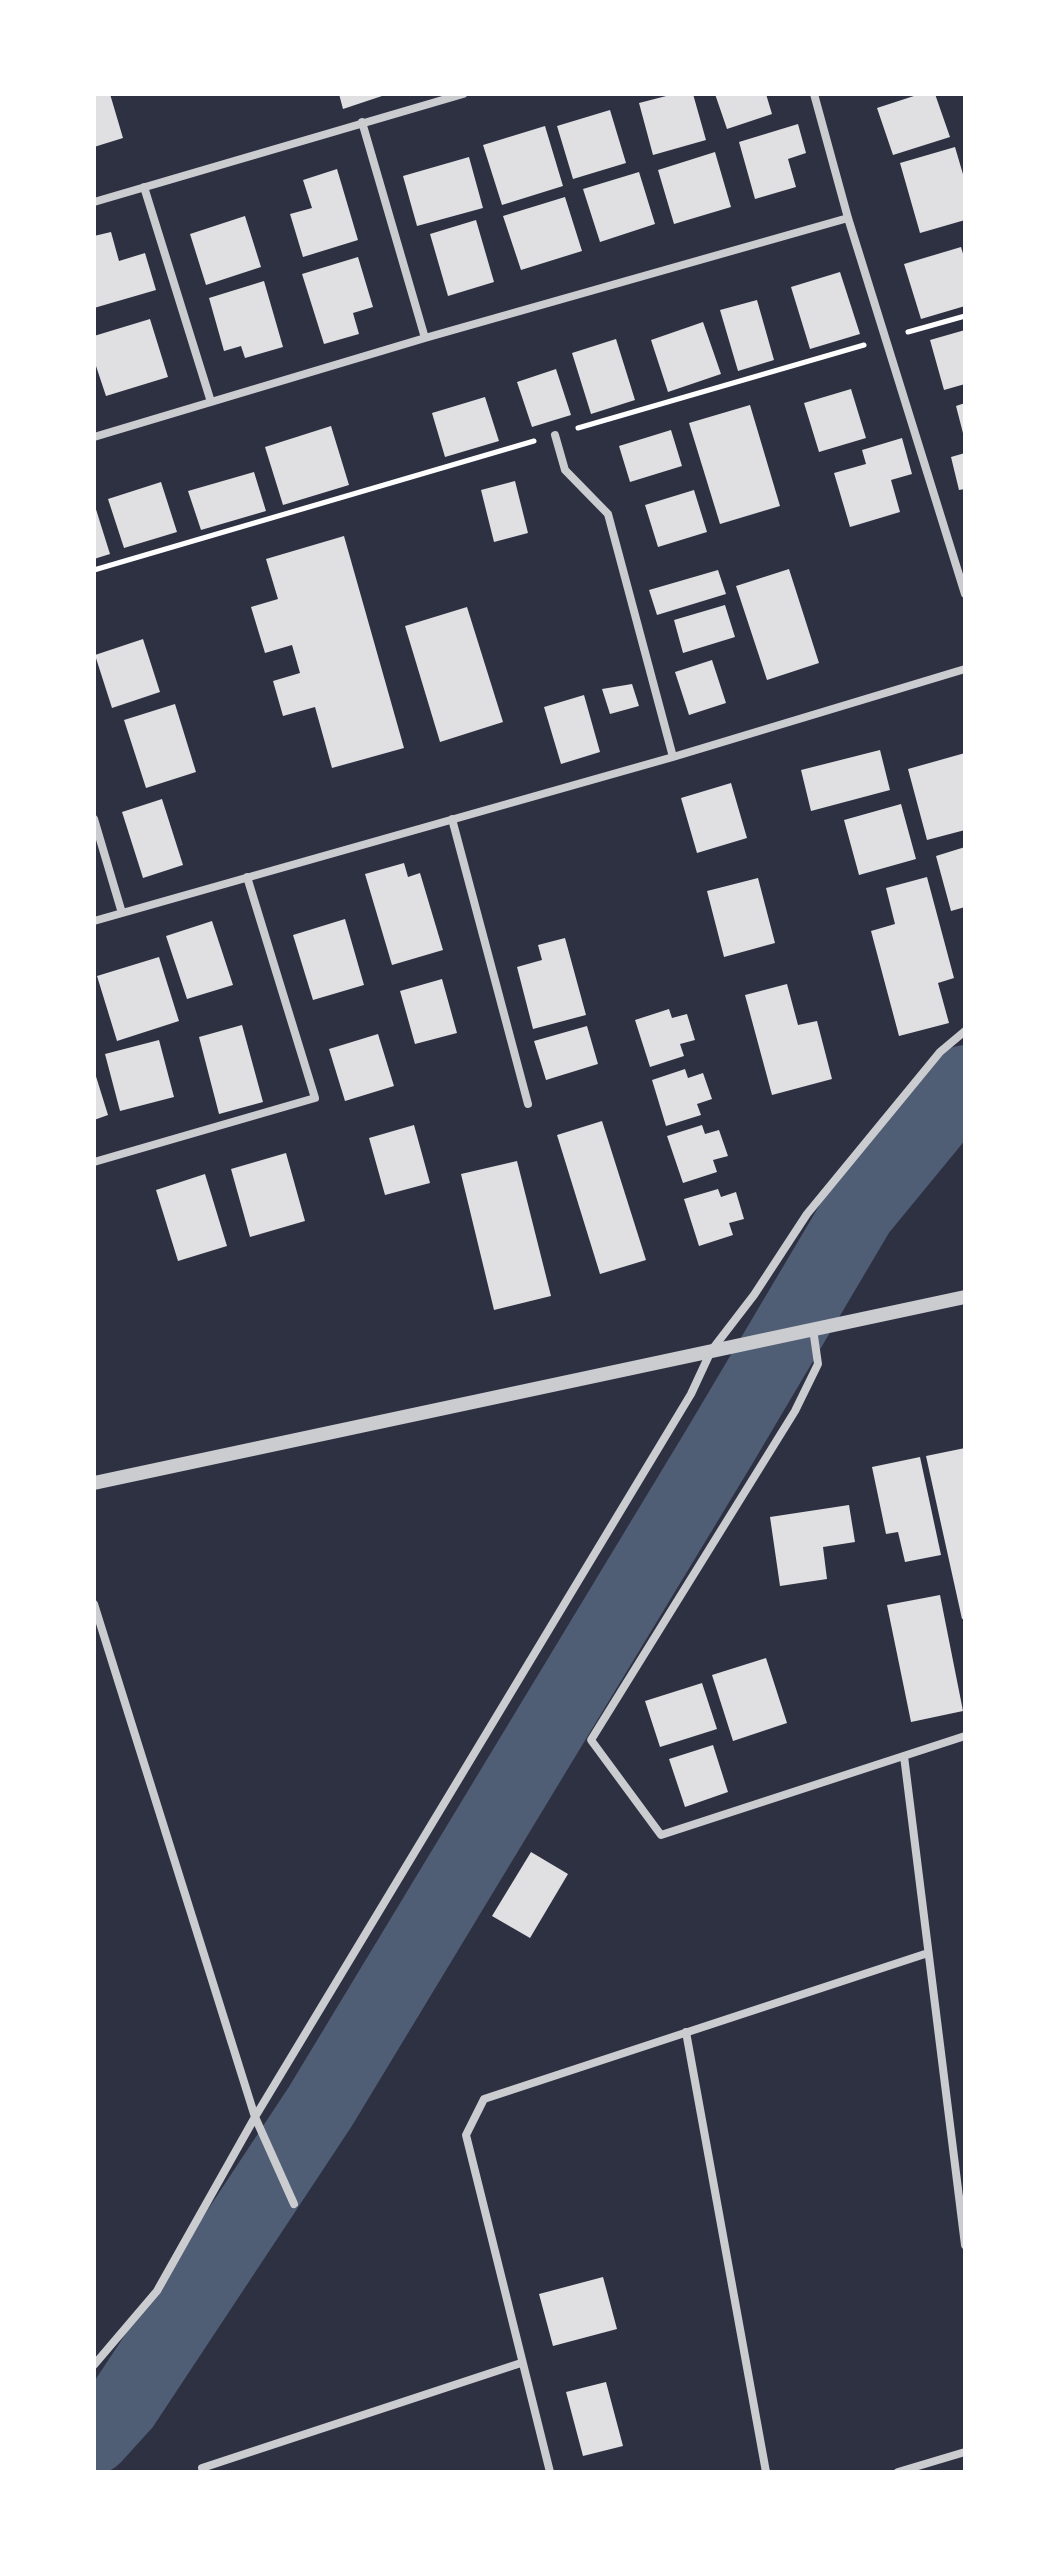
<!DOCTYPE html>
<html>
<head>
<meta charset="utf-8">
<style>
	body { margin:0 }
	#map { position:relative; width:1059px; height:2566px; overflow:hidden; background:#2d3142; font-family:"Roboto Serif",serif }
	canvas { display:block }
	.frame { position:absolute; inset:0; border:96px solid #fff; pointer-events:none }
</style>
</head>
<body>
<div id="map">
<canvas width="1059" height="2566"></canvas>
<div class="frame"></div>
</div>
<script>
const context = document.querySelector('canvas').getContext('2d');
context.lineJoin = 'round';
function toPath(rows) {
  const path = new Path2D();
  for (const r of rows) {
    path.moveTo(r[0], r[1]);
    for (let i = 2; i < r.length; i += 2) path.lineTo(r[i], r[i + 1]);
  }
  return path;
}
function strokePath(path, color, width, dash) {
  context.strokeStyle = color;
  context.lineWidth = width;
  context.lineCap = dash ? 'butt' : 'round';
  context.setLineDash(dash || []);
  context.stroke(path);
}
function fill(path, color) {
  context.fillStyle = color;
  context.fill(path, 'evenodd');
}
strokePath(toPath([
	[94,2437,123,2405,320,2107,721,1444,859,1211,965,1082]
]), '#4f5d75', 74);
fill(toPath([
	[94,94,110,94,123,138,94,147],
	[339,94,385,94,385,95,343,109],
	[674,94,693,94,706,140,653,155,639,103],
	[715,94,766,94,772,114,727,129],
	[920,94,935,94,950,137,893,155,877,108],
	[610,110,626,163,573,179,557,126],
	[798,124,806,153,788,159,796,187,755,199,739,142],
	[545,126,563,186,502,205,483,145],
	[955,147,965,181,965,220,920,233,900,163],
	[715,152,731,207,674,224,658,170],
	[469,157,483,208,417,226,403,176],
	[337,169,358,240,303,257,290,214,312,208,303,180],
	[639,172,655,224,600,242,583,189],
	[565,197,582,251,521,270,503,216],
	[245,216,261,267,206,285,190,234],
	[476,220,494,282,448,296,430,234],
	[111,232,119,261,145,253,156,290,94,308,94,236],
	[961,247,965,260,965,306,921,319,904,264],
	[358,257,373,307,353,313,359,334,324,344,302,274],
	[840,272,860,334,810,349,791,287],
	[264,281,283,347,245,358,241,346,224,351,209,298],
	[757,300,774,360,738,371,720,310],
	[150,319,168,377,106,396,94,360,94,336],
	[703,322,721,374,668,392,651,340],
	[965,330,965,384,944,390,930,340],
	[616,339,635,400,591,414,572,353],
	[556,369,571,415,532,427,517,382],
	[851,389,866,438,819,452,804,403],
	[485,397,499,441,445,457,432,413],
	[965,403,965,437,964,437,956,406],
	[750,405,780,506,720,524,689,423],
	[331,426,349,485,283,505,265,447],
	[671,430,682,466,630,482,619,446],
	[902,438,912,474,891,480,900,512,850,527,834,473,866,464,862,450],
	[965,453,965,489,959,490,951,457],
	[254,472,266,511,201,530,188,491],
	[515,481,528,533,494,542,481,490],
	[161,482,177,532,124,548,108,499],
	[694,490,707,532,658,547,645,505],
	[94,503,110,554,94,559],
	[344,536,404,748,332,768,315,707,283,716,273,681,300,673,292,645,265,653,251,607,278,599,266,559],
	[789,569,819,663,767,680,736,586],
	[718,570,726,594,657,615,649,590],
	[725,605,735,637,683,653,674,620],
	[467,607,503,722,440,742,405,626],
	[143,639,160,692,112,708,95,655],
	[712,660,726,703,689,715,675,672],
	[632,684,639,706,610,714,602,689],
	[584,695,600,752,561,764,544,707],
	[175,704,196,772,146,788,124,720],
	[880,750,890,790,811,811,801,770],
	[965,753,965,830,927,840,908,769],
	[731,783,747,838,697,853,681,798],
	[162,799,183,865,143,878,122,812],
	[901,804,916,859,859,875,844,820],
	[965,847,965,907,951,911,936,856],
	[404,863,408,877,420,873,443,950,392,965,365,874],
	[927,877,954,978,938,983,949,1023,899,1036,871,931,895,924,886,888],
	[758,878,775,943,724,957,707,891],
	[345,919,364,985,313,1000,293,935],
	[212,921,233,985,187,999,166,936],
	[565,938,586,1015,533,1029,517,967,542,960,538,945],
	[159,957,179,1021,117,1041,97,976],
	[442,979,457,1033,415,1044,400,991],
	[787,984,798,1025,817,1021,832,1079,772,1095,745,995],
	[669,1009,672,1018,687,1014,695,1040,680,1044,684,1056,650,1067,635,1020],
	[242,1025,263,1102,219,1114,199,1037],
	[587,1026,598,1064,546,1080,534,1041],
	[378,1034,394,1086,345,1101,329,1049],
	[159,1040,174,1097,120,1111,105,1054],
	[685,1069,688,1078,703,1073,712,1099,697,1104,701,1115,666,1126,652,1080],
	[94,1070,108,1115,94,1120],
	[602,1121,646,1260,600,1274,557,1135],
	[414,1125,430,1183,385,1195,369,1138],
	[702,1125,705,1134,719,1130,728,1156,713,1160,717,1172,683,1183,667,1136],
	[286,1153,305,1221,250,1237,231,1169],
	[517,1161,551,1296,494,1310,461,1174],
	[205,1174,227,1246,178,1261,156,1190],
	[718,1189,721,1197,736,1192,744,1219,729,1223,733,1235,699,1246,684,1199],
	[965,1448,965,1618,962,1619,926,1456],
	[920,1457,941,1555,905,1562,898,1532,886,1534,872,1467],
	[849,1505,855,1542,823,1547,827,1579,780,1586,770,1517],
	[940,1595,963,1711,911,1722,887,1605],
	[766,1658,787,1723,733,1741,712,1675],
	[702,1683,717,1729,660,1747,645,1701],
	[713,1745,728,1792,685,1807,669,1759],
	[531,1852,568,1874,530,1938,492,1916],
	[603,2277,617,2329,553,2346,539,2294],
	[606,2382,623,2446,583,2456,566,2392]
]), '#e0e0e3');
strokePath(toPath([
	[908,332,965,316],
	[578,428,864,345],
	[94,570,534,441]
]), '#fff', 5);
strokePath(toPath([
	[814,94,848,218,965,594],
	[362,122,425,338],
	[144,187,211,402],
	[94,202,463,94],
	[555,435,565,470,608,514,673,757],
	[94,437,425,338,848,218],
	[94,819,122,913],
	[452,819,528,1104],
	[94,921,673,757,965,669],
	[94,1162,315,1098,247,877],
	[813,1329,818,1364,795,1411,591,1740,661,1835,965,1736],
	[94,1604,255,2117,294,2204],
	[904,1756,965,2245],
	[686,2032,766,2472],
	[94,2365,157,2291,255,2117,691,1394,711,1351,754,1295,807,1214,940,1052,965,1031],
	[203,2472,202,2468,521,2363],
	[550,2472,466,2135,484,2099,928,1953],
	[898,2472,965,2452]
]), '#caccd0', 8);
strokePath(toPath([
	[94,1483,965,1297]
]), '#caccd0', 14);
</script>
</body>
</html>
